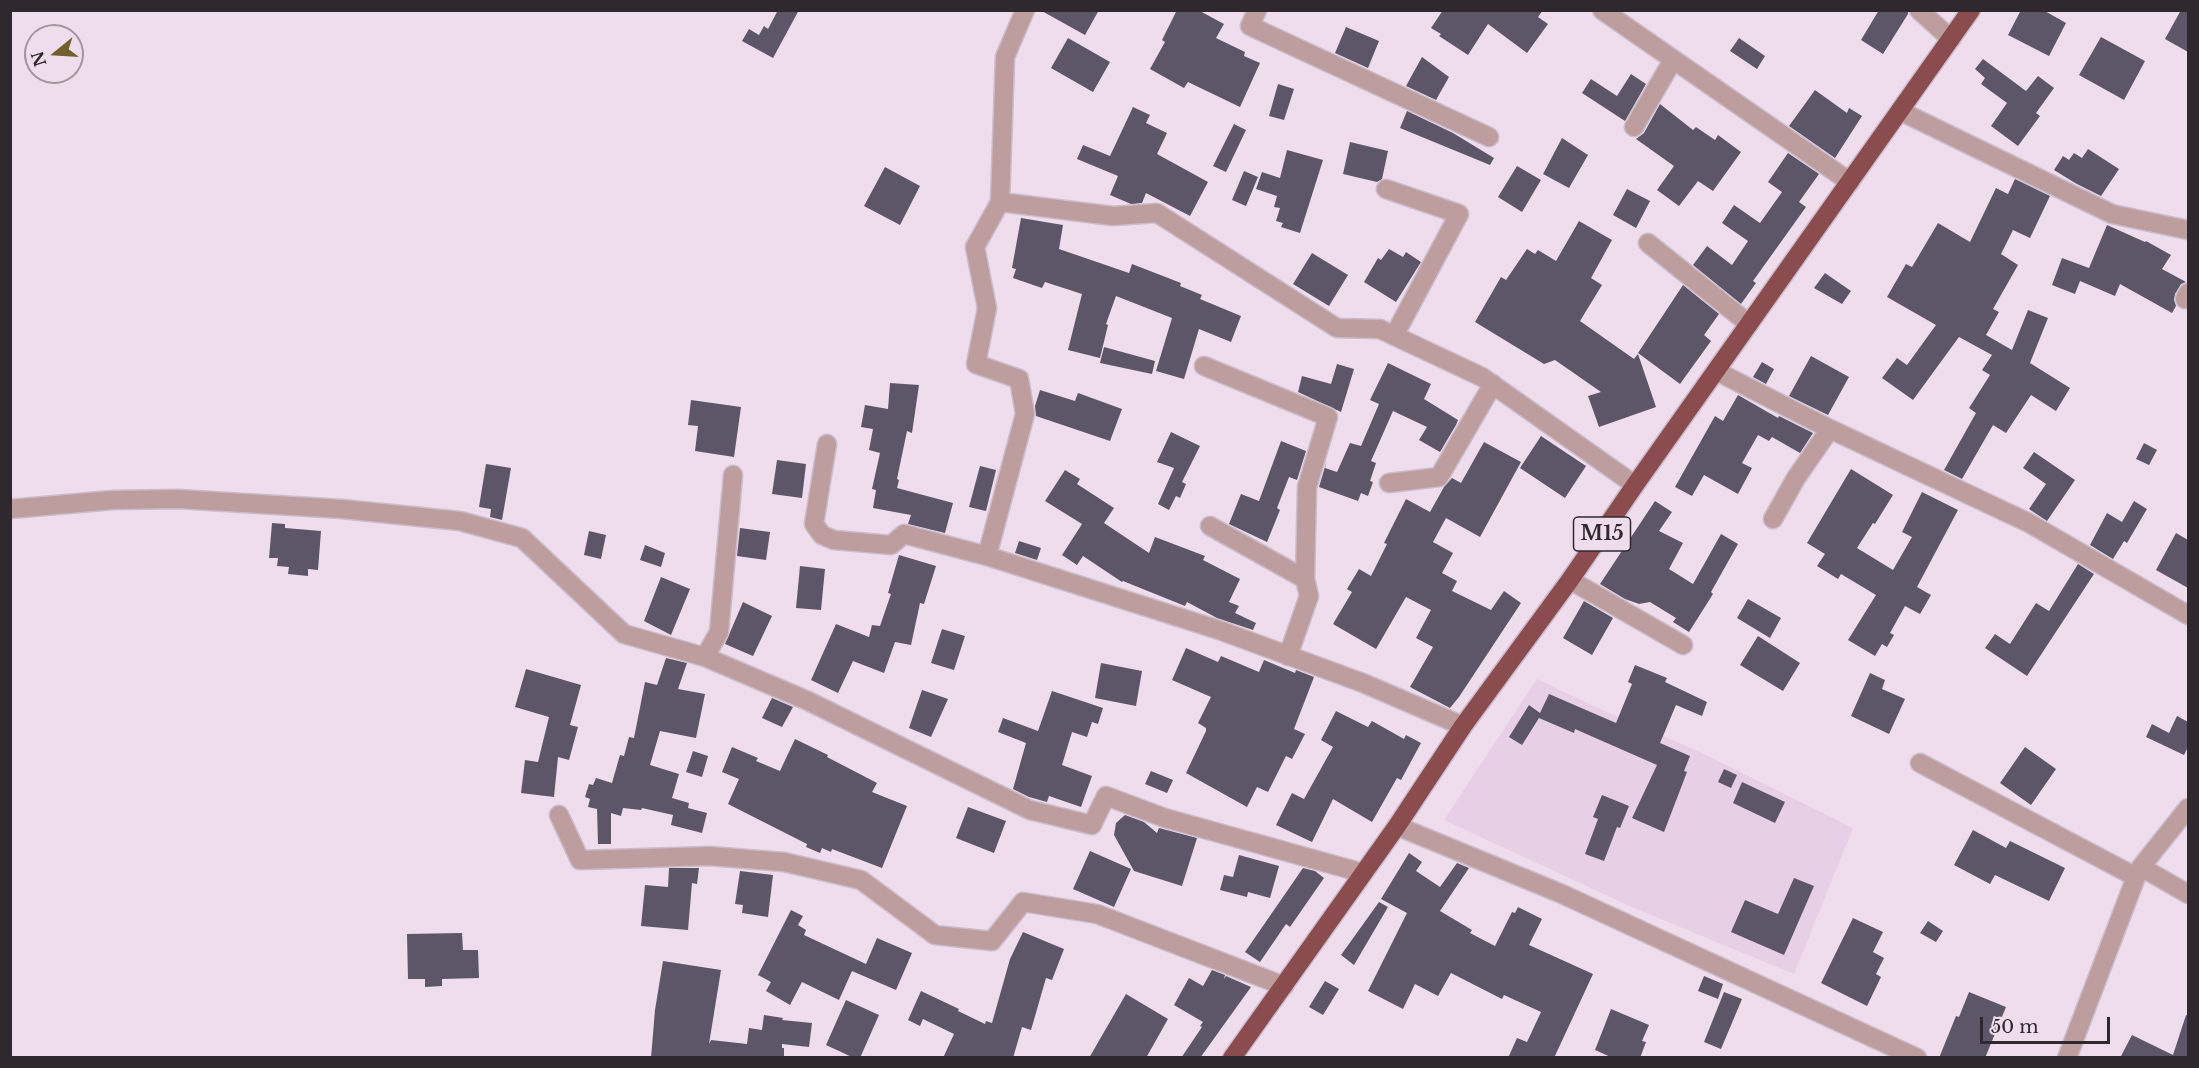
<!DOCTYPE html>
<html>
<head>
<meta charset="utf-8">
<style>
	body { margin:0 }
	#map { position:relative; width:2199px; height:1068px; overflow:hidden; background:#efdded; font-family:"Libre Baskerville",serif }
	canvas { display:block }
	.frame { position:absolute; inset:0; border:12px solid #2f282e; pointer-events:none }
	.north { position:absolute; left:24px; top:24px; width:60px; height:60px; box-sizing:border-box; background:#efdded; border:2px solid #a295a1; border-radius:50%; rotate:252deg; font-size:16px; font-weight:700; line-height:24px; text-align:center; color:#2f282e }
	.north::after { content:''; display:block; margin:auto; width:21px; height:27px; background:#745e2e; clip-path:polygon(50% 0,100% 100%,50% 72%,0 100%) }
	.scale { position:absolute; left:1980px; top:1017px; width:130px; height:27px; box-sizing:border-box; border:3px solid #2f282e; border-top:0; padding-left:8px; font-size:18px; line-height:21px; white-space:nowrap; color:#2f282e; -webkit-text-stroke:4px #efdded; paint-order:stroke }
</style>
</head>
<body>
<div id="map">
<canvas width="2199" height="1068"></canvas>
<div class="frame"></div>
<div class="north">N</div>
<div class="scale">50 m</div>
</div>
<script>
const context = document.querySelector('canvas').getContext('2d');
context.lineJoin = 'round';
function fill(path, color) {
  context.fillStyle = color;
  context.fill(path, 'evenodd');
}
function toPath(rows) {
  const path = new Path2D();
  for (const r of rows) {
    path.moveTo(r[0], r[1]);
    for (let i = 2; i < r.length; i += 2) path.lineTo(r[i], r[i + 1]);
  }
  return path;
}
function strokePath(path, color, width, dash) {
  context.strokeStyle = color;
  context.lineWidth = width;
  context.lineCap = dash ? 'butt' : 'round';
  context.setLineDash(dash || []);
  context.stroke(path);
}
function write(font, color, halo, rows, align = 'center') {
  context.font = font + ' "Libre Baskerville",serif';
  context.lineWidth = 6;
  context.setLineDash([]);
  context.textBaseline = 'middle';
  context.strokeStyle = halo;
  context.fillStyle = color;
  for (const [text, x, y, turn = 0] of rows) {
    context.save();
    context.translate(x, y);
    context.rotate((+turn || 0) * Math.PI / 180);
    context.textAlign = isNaN(turn) ? turn : align;
    if (halo) context.strokeText(text, 0, 0);
    context.fillText(text, 0, 0);
    context.restore();
  }
}
fill(toPath([
	[1537,679,1602,710,1700,752,1853,828,1794,974,1634,908,1444,820]
]), '#e7cfe5');
fill(toPath([
	[778,10,799,10,773,58,742,41,749,29,759,35,764,26,768,29],
	[1040,10,1099,10,1085,35],
	[1177,10,1198,10,1224,24,1216,38,1245,52,1244,56,1260,63,1240,107,1188,82,1184,88,1150,69,1165,42,1162,40],
	[1443,10,1543,10,1538,17,1548,24,1527,53,1488,24,1468,55,1439,36,1441,34,1431,28],
	[1879,10,1908,10,1908,14,1883,54,1861,40],
	[2021,10,2043,10,2066,23,2049,56,2008,35],
	[2181,10,2188,10,2188,52,2165,39],
	[1346,27,1379,41,1368,68,1335,53],
	[2101,37,2145,61,2124,100,2079,75],
	[1068,38,1110,62,1093,92,1051,68],
	[1739,38,1765,56,1757,69,1730,51],
	[1422,57,1449,77,1436,100,1406,86],
	[1983,59,2026,91,2038,76,2054,88,2036,113,2040,116,2018,146,1991,126,2007,103,1981,84,1985,78,1975,69],
	[1631,74,1646,84,1625,121,1582,93,1591,79,1617,96],
	[1278,84,1294,89,1284,120,1269,116],
	[1815,90,1847,113,1849,108,1862,116,1835,158,1789,126],
	[1660,104,1693,130,1696,127,1715,140,1718,135,1741,152,1713,191,1698,181,1679,206,1657,190,1674,166,1636,139,1644,133],
	[1133,107,1150,115,1146,123,1167,133,1157,154,1208,182,1190,216,1146,193,1142,203,1131,204,1110,195,1118,176,1077,159,1083,145,1110,156],
	[1407,111,1453,133,1494,158,1490,165,1400,128],
	[1234,124,1246,130,1226,172,1213,166],
	[1562,138,1588,155,1569,188,1543,174],
	[1350,142,1388,151,1382,179,1377,182,1343,174],
	[2088,149,2119,169,2101,196,2075,183,2054,170,2063,156,2069,160,2074,153,2082,158],
	[1287,150,1323,160,1300,233,1281,227,1283,223,1276,221,1280,208,1274,207,1277,196,1256,189,1262,172,1280,178],
	[1788,153,1819,174,1799,202,1806,207,1753,281,1756,283,1741,304,1693,265,1707,246,1732,265,1748,241,1722,223,1734,205,1760,223,1782,192,1768,182],
	[1517,166,1541,180,1522,212,1498,197],
	[885,167,920,186,900,225,864,206],
	[1244,171,1258,177,1246,206,1232,200],
	[2015,179,2050,196,2030,238,2013,230,2001,254,2018,265,1993,309,1999,312,1986,335,2012,350,2028,310,2048,318,2030,363,2070,388,2056,411,2031,395,2006,433,1993,425,1962,479,1944,470,1976,413,1969,408,1990,375,1982,370,1992,355,1959,337,1913,400,1882,378,1897,358,1907,365,1936,325,1887,297,1906,264,1912,267,1938,223,1970,242,1996,188,2008,194],
	[1627,189,1650,201,1636,228,1613,215],
	[1021,218,1063,225,1059,249,1129,273,1132,264,1181,283,1180,286,1202,295,1200,299,1241,316,1231,342,1199,329,1184,379,1156,371,1172,318,1116,296,1106,324,1108,325,1100,358,1068,350,1082,294,1045,282,1042,288,1013,278,1016,269,1012,268],
	[1579,221,1612,240,1591,278,1602,285,1580,321,1634,359,1638,354,1656,407,1599,427,1588,396,1601,392,1555,360,1544,364,1475,322,1501,277,1506,280,1527,249,1535,254,1538,250,1556,261],
	[2107,225,2145,242,2146,241,2171,255,2162,269,2186,282,2181,284,2175,294,2174,300,2176,306,2172,313,2120,284,2115,296,2080,281,2075,294,2052,285,2062,258,2089,268],
	[1389,249,1403,257,1406,252,1421,262,1396,302,1364,282,1378,258,1381,260],
	[1312,253,1348,275,1329,306,1293,284],
	[1825,273,1851,291,1842,304,1814,288],
	[1683,285,1719,314,1704,335,1711,341,1680,384,1638,353],
	[1104,347,1155,361,1152,374,1100,363],
	[1811,356,1849,377,1828,415,1789,396],
	[1762,362,1774,369,1766,384,1753,377],
	[1388,363,1431,384,1424,399,1458,420,1456,425,1440,452,1419,440,1427,427,1393,411,1371,461,1376,463,1370,481,1373,482,1368,496,1361,493,1358,501,1319,487,1327,460,1325,468,1337,472,1350,443,1361,446,1379,404,1370,400],
	[1337,364,1354,369,1341,412,1298,392,1302,376,1331,384],
	[890,383,919,385,912,433,907,431,897,479,899,480,897,488,953,503,945,533,908,524,911,515,873,508,876,490,872,489,880,453,869,450,873,429,861,427,865,405,888,409],
	[1040,390,1075,401,1078,393,1122,409,1110,441,1036,416,1035,406],
	[1738,395,1778,418,1779,416,1813,433,1800,453,1772,437,1769,441,1758,435,1742,463,1752,468,1738,494,1704,475,1692,496,1675,487,1715,416,1723,421],
	[691,400,741,407,734,457,695,451,698,426,688,425],
	[1171,432,1200,446,1182,482,1186,484,1180,498,1176,496,1169,510,1158,504,1174,468,1157,462],
	[1541,436,1586,466,1565,498,1520,468],
	[1281,441,1306,451,1297,480,1289,477,1277,508,1280,510,1267,542,1229,524,1241,494,1259,501],
	[1484,442,1521,462,1480,537,1446,518,1433,542,1453,553,1442,573,1457,581,1452,591,1491,610,1504,591,1521,603,1459,697,1450,708,1410,687,1433,647,1416,638,1431,610,1406,597,1376,649,1333,624,1352,592,1347,589,1359,569,1371,576,1387,544,1384,543,1406,499,1430,512,1444,487,1452,478,1461,483],
	[2144,443,2157,450,2149,465,2136,459],
	[2034,452,2075,480,2047,521,2029,509,2046,484,2023,468],
	[777,460,806,464,802,498,772,494],
	[486,464,511,468,502,520,490,517,491,509,479,507],
	[980,466,996,470,986,511,969,507],
	[1851,469,1893,495,1875,524,1873,523,1857,548,1893,570,1912,537,1902,532,1922,492,1958,510,1917,587,1931,595,1920,614,1905,606,1890,633,1894,635,1887,647,1882,644,1875,656,1848,640,1876,595,1841,574,1838,579,1817,566,1825,554,1807,543],
	[1065,470,1080,479,1077,484,1114,508,1104,523,1149,553,1155,537,1205,556,1203,560,1240,579,1229,602,1239,606,1235,613,1256,623,1253,630,1217,618,1187,602,1185,606,1123,581,1122,582,1083,556,1077,565,1062,555,1082,524,1045,501],
	[1655,501,1672,512,1659,531,1683,543,1669,569,1693,584,1721,534,1738,544,1711,592,1713,594,1689,632,1673,622,1676,618,1650,602,1639,604,1625,599,1600,584],
	[2134,501,2147,509,2127,543,2124,541,2113,559,2090,545,2107,513,2122,522],
	[272,523,285,524,285,528,321,531,318,570,308,569,308,576,288,574,289,567,277,566,278,558,269,558],
	[740,528,770,532,766,560,737,556],
	[589,531,606,535,601,559,584,555],
	[2176,533,2188,540,2188,588,2156,570],
	[1019,541,1041,548,1037,560,1015,553],
	[645,545,665,553,661,567,640,560],
	[899,555,936,566,924,604,920,603,911,645,895,642,884,673,853,661,838,693,811,680,836,624,869,637,872,625,880,626,891,594,888,593],
	[2078,564,2094,574,2027,676,1985,648,1995,634,2010,644,2036,603,2049,611],
	[800,566,825,569,821,610,796,608],
	[661,577,690,589,671,635,644,621],
	[1748,599,1781,618,1770,638,1737,618],
	[1584,601,1613,618,1592,655,1563,638],
	[743,602,772,616,753,656,725,644],
	[942,629,965,636,954,670,931,663],
	[1758,636,1800,663,1783,691,1740,665],
	[1186,648,1218,662,1221,656,1259,672,1264,660,1295,673,1296,670,1314,677,1294,729,1305,734,1292,759,1286,756,1268,792,1257,787,1247,807,1186,773,1206,731,1206,728,1198,723,1211,697,1172,680],
	[666,658,687,663,678,689,705,694,696,738,660,731,650,765,679,774,672,798,689,803,688,808,707,813,702,833,671,825,673,815,642,808,641,810,623,808,621,816,611,813,611,844,598,844,597,809,588,807,590,799,585,797,589,784,593,785,596,778,612,783,620,755,624,756,629,737,634,738,645,682,657,685],
	[1101,663,1142,671,1136,706,1095,698],
	[1635,665,1667,678,1665,682,1707,702,1702,716,1676,705,1660,743,1690,756,1684,771,1687,772,1664,832,1632,818,1657,765,1575,729,1574,733,1539,718,1522,745,1509,737,1529,705,1540,713,1549,694,1616,723,1632,684,1628,682],
	[526,669,581,685,570,725,578,727,569,760,558,757,554,797,521,793,525,760,538,762,549,717,515,707],
	[1870,673,1885,680,1882,689,1905,699,1889,734,1851,716],
	[922,690,948,699,931,737,909,728],
	[1052,691,1103,708,1098,724,1092,722,1087,737,1072,732,1062,765,1092,776,1081,807,1049,796,1047,802,1029,797,1013,789,1026,743,998,732,1003,718,1038,731],
	[772,698,793,707,782,727,762,718],
	[1336,711,1368,727,1372,721,1404,739,1406,735,1421,743,1401,780,1397,778,1372,822,1333,799,1312,842,1276,825,1292,793,1304,799,1333,747,1321,740],
	[2177,716,2188,722,2188,747,2184,755,2146,737,2152,724,2169,733],
	[795,739,828,755,827,757,877,783,872,792,907,806,882,868,832,849,831,852,822,848,820,853,806,847,807,844,728,804,739,779,722,772,732,747,758,758,756,761,780,771],
	[2025,747,2056,769,2031,805,2000,783],
	[693,751,708,756,702,777,686,772],
	[1724,769,1737,775,1731,788,1718,782],
	[1151,771,1173,780,1167,793,1145,784],
	[1742,782,1785,802,1775,823,1733,803],
	[1602,795,1629,806,1620,828,1617,827,1604,861,1585,854,1598,819,1593,817],
	[968,807,1006,821,994,853,956,838],
	[1125,815,1144,822,1157,833,1159,828,1197,838,1182,886,1134,871,1114,835,1116,823],
	[1973,830,2006,848,2010,841,2065,868,2049,901,1995,875,1990,884,1954,865],
	[1090,851,1131,869,1114,907,1073,889],
	[1409,853,1422,862,1416,871,1440,887,1457,863,1469,868,1440,911,1472,930,1470,933,1495,946,1512,912,1515,913,1518,907,1542,919,1529,945,1593,974,1554,1058,1508,1058,1517,1038,1527,1042,1541,1012,1504,995,1502,999,1451,973,1438,996,1415,984,1403,1009,1368,991,1407,913,1381,899],
	[1239,855,1279,866,1270,898,1248,892,1247,897,1220,890,1224,875,1233,877],
	[669,868,699,868,697,884,692,883,688,930,641,926,645,885,668,887],
	[1303,868,1315,871,1324,878,1290,927,1286,924,1260,962,1245,952],
	[740,871,773,875,768,917,742,913,743,905,735,904],
	[1794,878,1814,886,1784,955,1731,932,1745,900,1778,914],
	[1379,902,1388,907,1354,965,1341,955],
	[791,910,803,916,798,925,806,930,804,935,866,964,877,938,912,953,896,990,852,971,839,1000,802,982,790,1005,766,991,771,982,758,975],
	[1853,918,1883,932,1873,952,1884,958,1876,974,1881,977,1867,1006,1821,983],
	[1928,921,1943,931,1936,942,1920,933],
	[1023,932,1064,949,1052,980,1046,978,1031,1030,1022,1027,1013,1058,943,1058,954,1034,923,1019,920,1026,908,1020,921,991,959,1009,958,1011,985,1024,986,1021,992,1023,1010,959],
	[462,933,463,950,478,950,479,978,442,979,442,986,425,987,425,979,408,979,407,934],
	[663,961,721,970,709,1044,711,1040,747,1044,749,1028,762,1030,764,1015,783,1018,782,1020,812,1023,809,1047,782,1044,782,1048,784,1048,784,1058,651,1058,655,1010],
	[1212,970,1225,975,1224,979,1226,976,1251,987,1200,1058,1181,1058,1202,1027,1200,1026,1203,1022,1174,1005,1189,978,1203,986],
	[1704,976,1723,984,1718,999,1698,991],
	[1325,981,1339,989,1323,1015,1309,1007],
	[1724,992,1742,999,1721,1049,1704,1042],
	[1969,992,2006,1007,1985,1058,1939,1058,1956,1016,1959,1017],
	[1126,994,1168,1019,1146,1058,1089,1058],
	[846,1000,879,1015,860,1058,854,1058,826,1045],
	[1611,1009,1649,1025,1642,1041,1646,1042,1640,1058,1613,1058,1595,1050],
	[2186,1015,2188,1016,2188,1058,2120,1058,2132,1035,2173,1055]
]), '#5d5668');
const minor = toPath([
	[1257,10,1250,26,1489,137],
	[1602,10,1850,182],
	[1919,10,1951,39],
	[1900,111,2112,214,2188,230],
	[1634,127,1673,60],
	[1386,189,1459,214,1394,336],
	[1000,202,1113,216,1157,213,1337,328,1380,329,1482,377,1635,485],
	[1648,243,1749,324],
	[2185,299,2188,293],
	[1204,366,1328,417,1307,487,1305,579,1309,596,1288,656],
	[1716,371,1830,429,2029,523,2188,615],
	[827,444,814,524,822,535,834,540,891,545,904,534,987,556,1219,630,1363,683,1463,726],
	[1389,483,1439,477,1493,384],
	[10,509,113,500,178,499,342,509,460,521,522,538,624,634,705,657,808,701,1030,810,1092,825,1106,796,1165,818,1363,873],
	[1773,519,1796,478,1830,429],
	[1210,526,1305,579],
	[987,556,1025,414,1019,379,976,364,987,308,975,247,1000,202,1005,57,1025,10],
	[1570,580,1683,645],
	[705,657,719,632,733,475],
	[1920,763,2136,877],
	[559,815,580,860,710,856,784,862,861,880,935,935,992,941,1023,902,1097,914,1284,986],
	[1397,826,1562,894,1917,1058],
	[2141,867,2188,894],
	[2067,1058,2136,877,2141,867,2188,808]
]);
const highway = toPath([
	[1232,1058,1397,826,1463,726,1570,580,1635,485,1971,10]
]);
strokePath(minor, '#ccbccb', 21);
strokePath(highway, '#ccbccb', 21);
strokePath(minor, '#bd9d9d', 18);
strokePath(highway, '#8b4c4f', 18);
for (const [x, y, w] of [
	[1602,534,57]
]) {
  const box = new Path2D();
  box.roundRect(x - w / 2, y - 17, w, 34, 4.5);
  context.fillStyle = '#efdded';
  context.fill(box);
  strokePath(box, '#2f282e', 1.5);
}
write('bold 20px', '#2f282e', null, [
	["M15",1602,534]
]);
</script>
</body>
</html>
